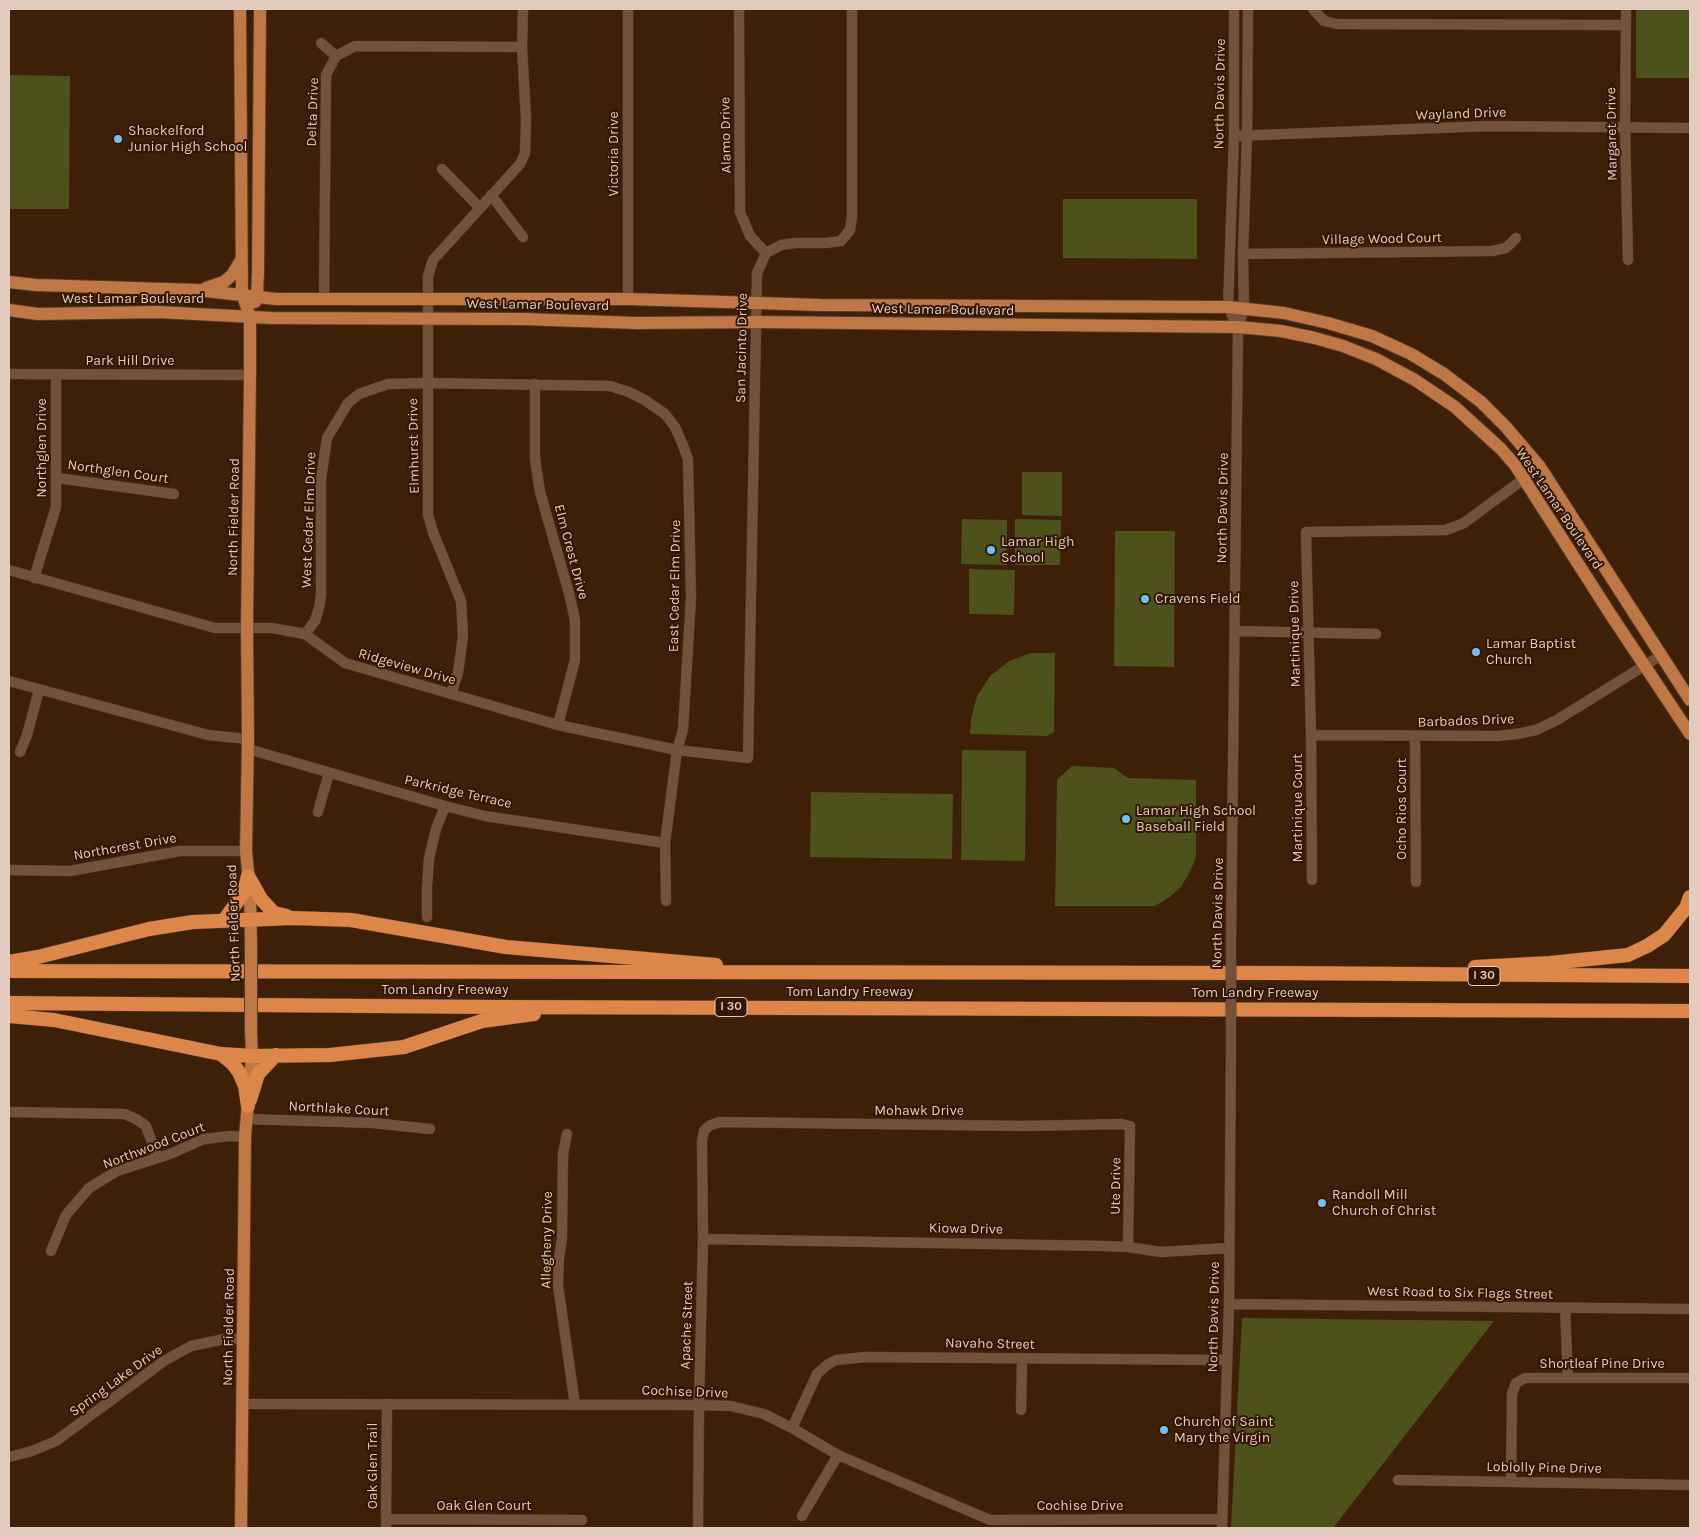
<!DOCTYPE html>
<html>
<head>
<meta charset="utf-8">
<style>
	body { margin:0 }
	#map { position:relative; width:1699px; height:1537px; overflow:hidden; background:#3e1f07; font-family:Karla,sans-serif }
	canvas { display:block }
	.frame { position:absolute; inset:0; border:10px solid #e2ccbf; pointer-events:none }
</style>
</head>
<body>
<div id="map">
<canvas width="1699" height="1537"></canvas>
<div class="frame"></div>
</div>
<script>
const context = document.querySelector('canvas').getContext('2d');
context.lineJoin = 'round';
function fill(path, color) {
  context.fillStyle = color;
  context.fill(path, 'evenodd');
}
function toPath(rows) {
  const path = new Path2D();
  for (const r of rows) {
    path.moveTo(r[0], r[1]);
    for (let i = 2; i < r.length; i += 2) path.lineTo(r[i], r[i + 1]);
  }
  return path;
}
function strokePath(path, color, width, dash) {
  context.strokeStyle = color;
  context.lineWidth = width;
  context.lineCap = dash ? 'butt' : 'round';
  context.setLineDash(dash || []);
  context.stroke(path);
}
function write(font, color, halo, rows, align = 'center') {
  context.font = font + ' Karla,sans-serif';
  context.lineWidth = 4;
  context.setLineDash([]);
  context.textBaseline = 'middle';
  context.strokeStyle = halo;
  context.fillStyle = color;
  for (const [text, x, y, turn = 0] of rows) {
    context.save();
    context.translate(x, y);
    context.rotate((+turn || 0) * Math.PI / 180);
    context.textAlign = isNaN(turn) ? turn : align;
    if (halo) context.strokeText(text, 0, 0);
    context.fillText(text, 0, 0);
    context.restore();
  }
}
fill(toPath([
	[1636,9,1690,9,1690,78,1636,78],
	[10,75,70,76,69,209,9,209],
	[1063,199,1197,199,1197,259,1063,258],
	[1022,472,1062,472,1062,516,1022,515],
	[962,519,1007,520,1007,565,961,564],
	[1015,519,1061,520,1060,565,1015,565],
	[1115,531,1175,531,1174,667,1114,666],
	[969,569,1015,570,1014,615,969,614],
	[1031,653,1055,653,1054,732,1047,736,970,734,971,719,977,696,990,676,1009,661],
	[962,750,1026,751,1025,861,961,860],
	[1072,766,1114,768,1128,778,1196,780,1196,858,1188,875,1181,887,1170,897,1155,906,1055,906,1057,780],
	[811,792,953,794,952,859,810,857],
	[1242,1318,1494,1321,1333,1528,1231,1528]
]), '#4c5219');
const minor = toPath([
	[628,9,628,299],
	[739,9,740,212,750,236,766,253],
	[1234,9,1234,136,1228,307,1238,327],
	[1313,9,1324,21,1337,24,1626,25],
	[1626,9,1625,128,1628,260],
	[321,43,336,56],
	[1234,136,1489,126,1690,128],
	[442,169,480,208],
	[491,195,523,237],
	[1243,254,1492,251,1506,248,1516,238],
	[324,299,326,75,336,56,355,46,522,47],
	[9,374,250,375],
	[535,384,535,459,540,492,569,593,575,620,575,660,558,725],
	[57,478,174,494],
	[9,570,215,628,272,628,305,634,345,663,558,725,677,750,748,758,757,273,766,253,781,245,795,243,826,243,841,241,850,230,852,217,852,9],
	[34,578,56,507,56,374],
	[1235,631,1376,634],
	[305,634,315,621,319,608,321,596,321,479,327,438,348,403,359,394,388,384,427,383,610,386,629,392,643,399,665,414,675,427,682,443,688,459,691,597,683,730,677,750,665,843,666,901],
	[9,681,208,735,248,739],
	[451,694,458,673,463,636,461,601,433,532,428,515,428,276,433,260,520,164,525,153,526,118,522,47,523,9],
	[1311,735,1497,736,1517,734,1536,730,1557,720,1660,656],
	[1415,736,1416,882],
	[248,749,445,806,485,816,665,843],
	[20,752,27,735,39,690],
	[318,812,329,773],
	[9,870,70,871,180,851,246,851],
	[1312,880,1311,735,1306,532,1446,530,1464,523,1540,467],
	[427,917,427,887,429,858,436,829,445,806],
	[1231,941,1238,327,1244,308,1243,254,1247,136,1248,9],
	[9,1112,125,1114,138,1120,146,1126,157,1157],
	[246,1119,373,1123,430,1129],
	[567,1134,563,1154,562,1238,559,1258,558,1285,575,1405],
	[703,1239,1104,1246,1128,1247,1161,1252,1229,1248],
	[51,1251,66,1215,89,1188,117,1171,170,1154,204,1139,230,1136,245,1137],
	[1229,1304,1690,1309],
	[1565,1308,1568,1378],
	[243,1404,699,1405,731,1406,764,1414,792,1428,838,1455,990,1520,1222,1519],
	[1021,1410,1022,1358],
	[792,1428,817,1374,827,1365,836,1360,865,1357,1226,1360],
	[9,1457,32,1451,56,1441,164,1361,191,1346,225,1339,242,1339],
	[1398,1480,1690,1485],
	[1511,1482,1512,1394,1516,1383,1525,1378,1690,1378],
	[802,1516,838,1455],
	[386,1519,582,1520],
	[386,1528,387,1404],
	[698,1528,699,1405,703,1239,702,1141,704,1131,709,1126,719,1122,1024,1126,1122,1124,1130,1126,1128,1247],
	[1222,1528,1229,1304,1231,1048]
]);
const major = toPath([
	[240,9,242,294,250,316,250,375,247,628,248,739,246,851,250,891,251,946],
	[9,282,36,285,197,290,276,299,628,299,821,305,1228,307,1284,313,1328,323,1372,336,1411,354,1444,374,1481,402,1506,427,1540,467,1690,700],
	[206,288,224,282,232,275,241,260],
	[255,302,257,296,258,272,260,9],
	[9,310,38,314,158,312,272,318,523,319,637,323,756,322,1238,327,1281,331,1315,338,1343,346,1376,359,1415,380,1455,407,1501,449,1515,465,1609,612,1690,734],
	[241,1528,245,1137,252,1056,251,1032]
]);
const highway = toPath([
	[248,876,261,899,274,913,287,916],
	[225,919,244,892,248,876],
	[9,962,38,957,149,929,193,922,293,918,351,920,506,947,716,965],
	[1475,967,1550,963,1628,955,1647,946,1664,935,1686,908,1690,897],
	[9,971,1279,973,1690,976],
	[9,1003,495,1007,1690,1011],
	[9,1016,54,1020,221,1054,252,1056,330,1055,404,1047,482,1021,534,1014],
	[221,1054,232,1063,239,1072,245,1086,248,1106],
	[250,1100,258,1074,276,1055]
]);
strokePath(minor, '#583b24', 11);
strokePath(major, '#583b24', 14);
strokePath(highway, '#583b24', 15);
strokePath(minor, '#74513a', 10);
strokePath(major, '#be7745', 12);
strokePath(highway, '#dc8649', 14);
const minorBridge = toPath([
	[1231,1048,1231,941]
]);
const majorBridge = toPath([
	[251,1032,251,946]
]);
strokePath(minorBridge, '#583b24', 11, []);
strokePath(majorBridge, '#583b24', 14, []);
strokePath(minorBridge, '#74513a', 10);
strokePath(majorBridge, '#be7745', 12);
for (const [x, y, r, color] of [
	[118,139,5,"#6cc3f2"],
	[991,550,5,"#6cc3f2"],
	[1145,599,5,"#6cc3f2"],
	[1476,652,5,"#6cc3f2"],
	[1126,819,5,"#6cc3f2"],
	[1322,1203,5,"#6cc3f2"],
	[1164,1430,5,"#6cc3f2"]
]) {
  const dot = new Path2D();
  dot.arc(x, y, r, 0, 2 * Math.PI);
  context.fillStyle = color;
  context.fill(dot);
  strokePath(dot, '#341500', 2);
}
for (const [x, y, w] of [
	[1484,976,32],
	[731,1007,32]
]) {
  const box = new Path2D();
  box.roundRect(x - w / 2, y - 9.5, w, 19, 4);
  context.fillStyle = '#341500';
  context.fill(box);
  strokePath(box, '#e2ccbf', 1);
}
write('bold 12px', '#e2ccbf', null, [
	["I 30",1484,976],
	["I 30",731,1007]
]);
write('14px', '#e2ccbf', '#341500', [
	["North Davis Drive",1220,94,-89],
	["Delta Drive",313,112,-88],
	["Wayland Drive",1461,114,-2],
	["Margaret Drive",1612,134,-91],
	["Alamo Drive",726,135,-91],
	["Victoria Drive",614,154,-90],
	["Village Wood Court",1382,239,-1],
	["West Lamar Boulevard",133,299],
	["West Lamar Boulevard",538,305,1],
	["West Lamar Boulevard",943,310,1],
	["San Jacinto Drive",742,348,-89],
	["Park Hill Drive",130,361],
	["Elmhurst Drive",414,446,-91],
	["Northglen Drive",42,448,-90],
	["Northglen Court",118,472,8],
	["North Davis Drive",1223,508,-89],
	["West Lamar Boulevard",1559,509,56],
	["North Fielder Road",234,517,-89],
	["West Cedar Elm Drive",309,520,-88],
	["Elm Crest Drive",571,552,75],
	["East Cedar Elm Drive",675,586,-89],
	["Martinique Drive",1295,634,-91],
	["Ridgeview Drive",407,667,16],
	["Barbados Drive",1466,721,-2],
	["Parkridge Terrace",458,792,13],
	["Martinique Court",1298,808,-90],
	["Ocho Rios Court",1402,809,-90],
	["Northcrest Drive",125,847,-10],
	["North Davis Drive",1218,913,-89],
	["North Fielder Road",234,923,-92],
	["Tom Landry Freeway",445,990],
	["Tom Landry Freeway",850,992],
	["Tom Landry Freeway",1255,993],
	["Northlake Court",339,1109,3],
	["Mohawk Drive",919,1111],
	["Northwood Court",154,1146,-21],
	["Ute Drive",1116,1186,-89],
	["Kiowa Drive",966,1229,1],
	["Allegheny Drive",547,1240,-89],
	["West Road to Six Flags Street",1460,1293,1],
	["North Davis Drive",1214,1317,-89],
	["Apache Street",687,1325,-88],
	["North Fielder Road",229,1327,-89],
	["Navaho Street",990,1344,1],
	["Shortleaf Pine Drive",1602,1364],
	["Spring Lake Drive",116,1381,-36],
	["Cochise Drive",685,1392,2],
	["Oak Glen Trail",373,1466,-90],
	["Loblolly Pine Drive",1544,1468,1],
	["Oak Glen Court",484,1506],
	["Cochise Drive",1080,1506]
]);
write('14px', '#e2ccbf', '#341500', [
	["Shackelford",128,131],
	["Junior High School",128,147],
	["Lamar High",1001,542],
	["School",1001,558],
	["Cravens Field",1155,599],
	["Lamar Baptist",1486,644],
	["Church",1486,660],
	["Lamar High School",1136,811],
	["Baseball Field",1136,827],
	["Randoll Mill",1332,1195],
	["Church of Christ",1332,1211],
	["Church of Saint",1174,1422],
	["Mary the Virgin",1174,1438]
], 'left');
</script>
</body>
</html>
